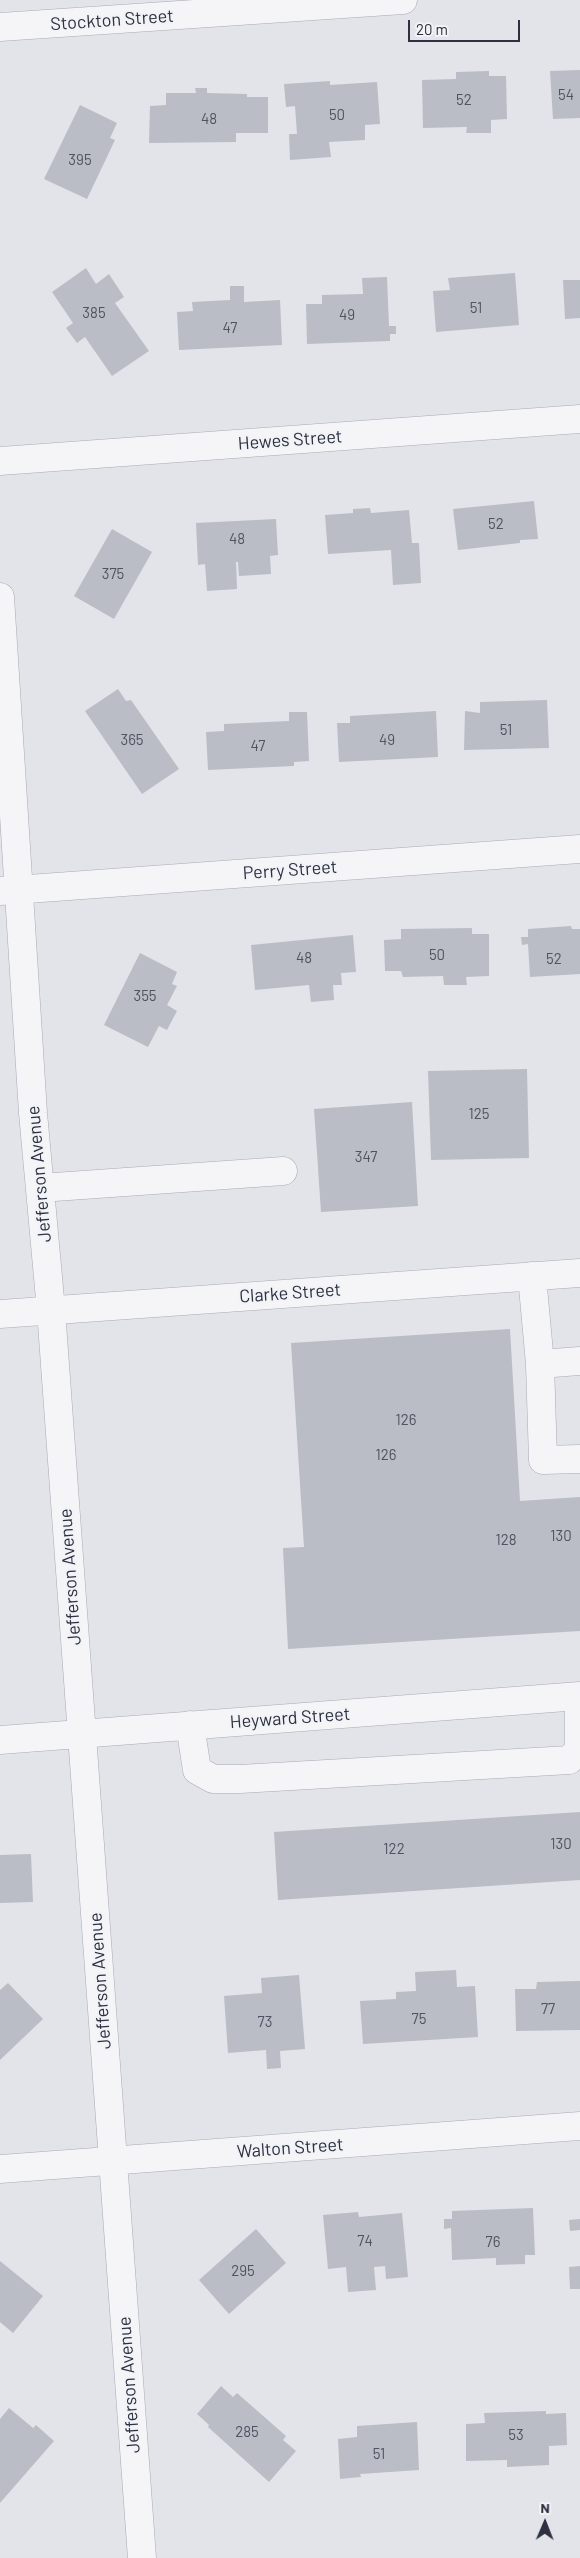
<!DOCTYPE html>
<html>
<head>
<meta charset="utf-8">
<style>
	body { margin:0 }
	#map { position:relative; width:580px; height:2558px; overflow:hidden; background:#e2e4e9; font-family:Barlow,sans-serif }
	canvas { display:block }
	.north { position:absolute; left:520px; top:2498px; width:50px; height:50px; -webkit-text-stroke:4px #f2f3f7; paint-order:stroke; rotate:1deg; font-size:14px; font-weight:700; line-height:20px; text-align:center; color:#2c3040 }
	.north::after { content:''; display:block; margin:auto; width:18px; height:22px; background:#2c3040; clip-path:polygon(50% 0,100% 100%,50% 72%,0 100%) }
	.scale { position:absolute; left:408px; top:20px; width:112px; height:22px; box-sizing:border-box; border:2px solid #2c3040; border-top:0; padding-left:6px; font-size:15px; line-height:18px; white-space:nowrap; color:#2c3040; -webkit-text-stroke:4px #f2f3f7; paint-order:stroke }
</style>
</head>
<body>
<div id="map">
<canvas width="580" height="2558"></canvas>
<div class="north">N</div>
<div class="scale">20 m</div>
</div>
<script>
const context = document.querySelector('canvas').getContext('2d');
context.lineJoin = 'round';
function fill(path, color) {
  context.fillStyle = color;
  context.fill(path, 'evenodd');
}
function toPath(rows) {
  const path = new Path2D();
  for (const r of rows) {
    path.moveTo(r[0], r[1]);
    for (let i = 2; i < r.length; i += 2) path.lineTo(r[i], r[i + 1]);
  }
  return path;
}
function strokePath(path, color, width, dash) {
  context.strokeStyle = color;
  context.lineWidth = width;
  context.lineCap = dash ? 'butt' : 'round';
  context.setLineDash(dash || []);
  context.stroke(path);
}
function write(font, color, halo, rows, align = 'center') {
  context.font = font + ' Barlow,sans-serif';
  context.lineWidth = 4;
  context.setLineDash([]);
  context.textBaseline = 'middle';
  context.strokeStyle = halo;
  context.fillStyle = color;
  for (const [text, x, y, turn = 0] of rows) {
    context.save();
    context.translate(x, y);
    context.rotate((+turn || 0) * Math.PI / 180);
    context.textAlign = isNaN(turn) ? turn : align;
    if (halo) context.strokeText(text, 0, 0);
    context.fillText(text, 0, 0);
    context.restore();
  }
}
fill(toPath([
	[580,70,580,118,553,119,550,71],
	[489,71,489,76,506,76,507,119,491,120,491,133,466,133,467,127,423,128,422,80,456,79,456,72],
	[330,81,330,85,377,82,380,124,365,125,365,140,329,142,331,157,290,160,289,134,297,134,295,106,286,107,284,84],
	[195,88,207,88,207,93,247,94,247,97,268,97,268,133,236,133,236,142,149,143,150,106,166,105,166,93,196,93],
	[80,105,117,123,110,138,115,140,87,199,44,179],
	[86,268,96,284,109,274,124,297,115,303,149,351,112,376,85,337,77,343,66,328,73,323,52,292],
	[515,273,519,325,436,332,433,291,450,290,448,278],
	[387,277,389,326,396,326,396,334,390,334,390,341,307,344,306,304,322,304,322,295,363,294,362,278],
	[563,280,580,280,580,318,565,319],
	[230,286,244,286,244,302,280,300,282,345,179,350,177,312,193,311,192,302,230,300],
	[534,501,538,539,520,540,520,543,458,550,453,509],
	[370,508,371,513,409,510,412,543,419,543,421,583,393,585,391,550,328,554,325,515,353,513,353,509],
	[276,519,278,555,270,556,271,574,239,576,238,562,236,562,237,589,207,591,205,564,198,565,196,523],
	[112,529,152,552,114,619,74,596],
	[118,689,126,701,131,700,179,769,142,794,85,711],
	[547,700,549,748,464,750,465,711,480,713,480,702],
	[436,711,438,757,339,762,337,723,350,723,350,716],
	[289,712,307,712,309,761,294,762,294,766,208,770,206,732,224,731,224,724,289,721],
	[571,926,572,929,580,929,580,974,530,977,528,944,522,945,521,937,528,937,528,929],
	[472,928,472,934,489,934,489,976,466,977,467,985,444,985,443,976,403,977,401,971,385,971,384,940,401,939,401,929],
	[353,935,356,972,341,973,342,985,333,985,334,1000,311,1002,309,985,255,990,251,945],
	[140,953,177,972,172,984,177,986,167,1005,177,1011,167,1030,159,1026,148,1047,104,1025],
	[527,1069,529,1158,431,1160,428,1071],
	[412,1102,418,1206,321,1212,314,1109],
	[510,1329,520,1501,580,1497,580,1631,288,1649,283,1548,304,1547,291,1343],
	[580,1812,580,1880,278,1900,274,1832],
	[31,1854,33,1902,0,1903,0,1855],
	[456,1970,457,1987,475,1986,478,2037,363,2044,360,2001,396,1999,396,1992,416,1991,415,1972],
	[299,1975,305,2049,280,2051,281,2068,267,2069,266,2050,228,2053,224,1996,262,1993,261,1978],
	[580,1981,580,2030,516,2031,515,1989,536,1989,537,1982],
	[8,1983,43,2019,0,2060,0,1990],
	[533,2208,535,2255,525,2255,525,2264,496,2265,496,2258,452,2260,451,2228,444,2229,444,2219,452,2219,452,2211],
	[358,2212,359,2217,402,2213,408,2277,386,2279,385,2266,374,2267,376,2290,348,2292,346,2267,328,2269,323,2215],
	[580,2219,580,2230,570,2231,569,2220],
	[256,2229,286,2263,229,2314,199,2280],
	[0,2261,43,2296,13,2333,0,2322],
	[580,2266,580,2289,570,2289,569,2267],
	[221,2386,233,2397,237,2393,286,2436,283,2440,296,2451,269,2482,208,2427,209,2425,197,2414],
	[9,2408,33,2428,36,2425,54,2441,0,2503,0,2419],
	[546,2411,546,2414,566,2413,567,2445,549,2446,549,2465,507,2467,507,2460,466,2461,466,2424,485,2423,484,2413],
	[417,2422,419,2470,360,2474,361,2477,340,2479,338,2439,357,2437,357,2426]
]), '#babdc6');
const minor = toPath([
	[0,27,403,0],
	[0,461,580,419],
	[0,597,33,1113,51,1310,142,2558],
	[0,891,580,849],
	[40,1188,283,1171],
	[532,1276,540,1364,580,1361],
	[0,1314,580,1273],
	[540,1364,543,1460,580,1459],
	[190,1725,197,1770,213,1779,240,1779,569,1760,579,1750,579,1696],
	[0,1740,580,1696],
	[0,2169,580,2126]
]);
strokePath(minor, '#a8aab3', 29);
strokePath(minor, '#f5f5f8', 28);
write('15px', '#505362', null, [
	["54",566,95],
	["52",464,100],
	["50",337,115],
	["48",209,119],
	["395",80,160],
	["51",476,308],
	["385",94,313],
	["49",347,315],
	["47",230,328],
	["52",496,524],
	["48",237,539],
	["375",113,574],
	["51",506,730],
	["365",132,740],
	["49",387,740],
	["47",258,746],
	["50",437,955],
	["48",304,958],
	["52",554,959],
	["355",145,996],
	["125",479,1114],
	["347",366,1157],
	["126",406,1420],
	["126",386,1455],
	["130",561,1536],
	["128",506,1540],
	["130",561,1844],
	["122",394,1849],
	["77",548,2009],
	["75",419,2019],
	["73",265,2022],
	["74",365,2241],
	["76",493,2242],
	["295",243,2271],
	["285",247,2432],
	["53",516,2435],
	["51",379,2454]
]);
write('18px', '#2c3040', '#f2f3f7', [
	["Stockton Street",112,20,-4],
	["Hewes Street",290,440,-4],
	["Perry Street",290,870,-4],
	["Jefferson Avenue",39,1174,-95],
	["Clarke Street",290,1293,-4],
	["Jefferson Avenue",70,1577,-94],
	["Heyward Street",290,1718,-4],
	["Jefferson Avenue",100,1981,-94],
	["Walton Street",290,2148,-4],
	["Jefferson Avenue",129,2385,-94]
]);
</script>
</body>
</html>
